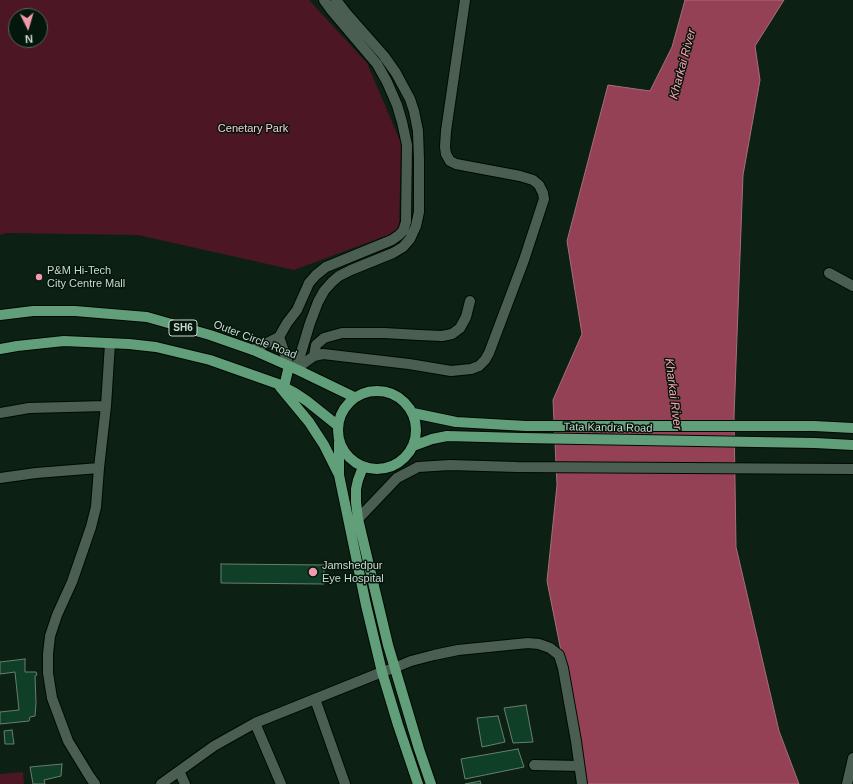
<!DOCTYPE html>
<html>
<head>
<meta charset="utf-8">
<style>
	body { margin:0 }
	#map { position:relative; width:853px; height:784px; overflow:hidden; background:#0c2014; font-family:Arial,sans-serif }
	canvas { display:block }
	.north { position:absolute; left:8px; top:8px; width:40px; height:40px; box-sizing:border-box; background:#04170c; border:1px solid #54645a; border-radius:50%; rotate:175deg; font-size:11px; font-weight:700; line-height:16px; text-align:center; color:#ccd8d0 }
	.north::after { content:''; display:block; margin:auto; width:14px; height:18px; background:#f29aad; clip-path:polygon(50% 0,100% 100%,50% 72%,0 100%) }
</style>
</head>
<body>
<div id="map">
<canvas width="853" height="784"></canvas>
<div class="north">N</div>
</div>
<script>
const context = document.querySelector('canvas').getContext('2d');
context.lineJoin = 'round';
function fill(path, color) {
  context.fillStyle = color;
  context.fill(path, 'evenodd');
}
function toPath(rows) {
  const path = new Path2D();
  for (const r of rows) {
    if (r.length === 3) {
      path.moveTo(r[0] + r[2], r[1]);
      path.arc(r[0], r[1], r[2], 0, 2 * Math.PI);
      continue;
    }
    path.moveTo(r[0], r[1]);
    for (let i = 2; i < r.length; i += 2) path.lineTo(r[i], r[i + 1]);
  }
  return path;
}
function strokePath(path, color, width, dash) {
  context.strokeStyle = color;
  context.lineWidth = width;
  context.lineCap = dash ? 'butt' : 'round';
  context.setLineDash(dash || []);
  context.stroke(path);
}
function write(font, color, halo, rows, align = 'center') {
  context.font = font + ' Arial,sans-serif';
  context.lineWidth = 3;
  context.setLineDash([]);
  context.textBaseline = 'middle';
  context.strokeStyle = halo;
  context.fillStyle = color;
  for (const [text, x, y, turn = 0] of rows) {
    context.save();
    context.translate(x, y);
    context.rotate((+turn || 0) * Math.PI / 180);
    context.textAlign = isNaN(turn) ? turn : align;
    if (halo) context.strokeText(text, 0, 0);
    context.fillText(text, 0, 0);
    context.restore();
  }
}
fill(toPath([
	[0,0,309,0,367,63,401,143,399,231,294,270,138,235,6,233,0,235],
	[16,16,40,16,40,40,16,40],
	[23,772,24,784,0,784,0,774]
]), '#4c1625');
const water = toPath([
	[685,0,784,0,755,46,760,80,743,175,734,417,736,547,779,731,799,784,585,784,565,671,547,581,557,485,553,400,582,334,567,241,608,85,650,91,672,47,685,0]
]);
fill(water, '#944156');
strokePath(water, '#a56e7b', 1);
const building = toPath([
	[221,564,324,565,324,584,221,583,221,564],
	[25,659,25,672,36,672,37,675,35,676,36,703,35,716,30,717,29,721,0,724,0,712,19,710,15,672,0,674,0,662,25,659],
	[526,705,533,742,513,743,504,708,526,705],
	[498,716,505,742,482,747,477,718,498,716],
	[12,730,14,744,5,744,4,731,12,730],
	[518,749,524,767,465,779,461,759,518,749],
	[62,764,61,776,44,780,45,784,33,784,30,767,62,764],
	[480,781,481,784,465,784,480,781]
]);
fill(building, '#0f3f26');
strokePath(building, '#687f70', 1);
const minor = toPath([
	[829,273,853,286],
	[279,337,289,366],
	[253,350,279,337,287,323,297,310,309,283,316,275,326,267,392,240,399,235,403,231,406,222,407,145,402,122,397,105,387,82,377,64,332,11,324,0],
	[314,356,316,345,324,338,342,333,384,333,419,335,442,336,452,334,460,328,466,317,470,301],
	[296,369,314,356,323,354,409,364,451,371,471,369,479,366,485,360,489,353,524,260,544,199,543,193,539,185,533,180,520,176,456,164,450,161,446,154,445,147,446,131,465,0],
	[296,369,310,323,318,302,324,291,332,282,339,276,351,270,393,253,403,247,410,239,416,226,419,212,419,160,418,131,414,111,410,99,396,73,384,56,347,14,336,0],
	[0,413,29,408,106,406],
	[0,478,36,473,99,468],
	[358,519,397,478,418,467,450,465,517,467,853,469],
	[315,699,345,784],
	[255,723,281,784],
	[534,765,579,766],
	[179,771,185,784],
	[95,784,90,777,68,741,52,698,48,673,48,654,50,636,57,615,72,582,81,556,91,527,96,507,99,468,106,406,110,343],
	[161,784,214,746,255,723,382,672,394,668,411,661,434,655,458,650,528,643,539,644,550,648,559,655,563,668,576,741,582,784],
	[847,784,853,758]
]);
const major = toPath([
	[0,315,33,311,75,311,147,317,210,335,253,350,296,369,354,397],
	[0,349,17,346,64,341,129,344,156,347,210,360,278,384,295,393,307,401,337,425],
	[280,387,309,422,324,445,338,473],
	[284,387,289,366],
	[377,430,39],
	[413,413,456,422,526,426,814,426,853,428],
	[339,442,339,475,366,605,382,672,398,725,418,784],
	[413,446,432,439,447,436,522,438,815,443,853,445],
	[363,467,358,480,356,489,356,502,358,519,388,645,419,749,431,784]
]);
strokePath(minor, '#000902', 12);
strokePath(major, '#000902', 12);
strokePath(minor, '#4a5f51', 10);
strokePath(major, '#619f7a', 10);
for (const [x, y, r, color] of [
	[39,277,4,"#f29aad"],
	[313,572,5,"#f29aad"]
]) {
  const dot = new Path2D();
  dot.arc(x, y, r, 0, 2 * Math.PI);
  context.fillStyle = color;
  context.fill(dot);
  strokePath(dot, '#04170c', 1.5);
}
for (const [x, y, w] of [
	[183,328,28]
]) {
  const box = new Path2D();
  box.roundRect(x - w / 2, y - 8, w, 16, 3);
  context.fillStyle = '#04170c';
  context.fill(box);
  strokePath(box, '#ccd8d0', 1);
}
write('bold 10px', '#ccd8d0', null, [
	["SH6",183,328]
]);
write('11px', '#fbc9d2', '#04170c', [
	["Cenetary Park",253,129]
]);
write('11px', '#ccd8d0', '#04170c', [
	["P&M Hi-Tech",47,271],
	["City Centre Mall",47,284],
	["Jamshedpur",322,566],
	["Eye Hospital",322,579]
], 'left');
write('11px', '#ccd8d0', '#04170c', [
	["Outer Circle Road",255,340,21],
	["Tata Kandra Road",608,428,1]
]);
write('italic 12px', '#ffa0b5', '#04170c', [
	["Kharkai River",683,64,-75],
	["Kharkai River",673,394,83]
]);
</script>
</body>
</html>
